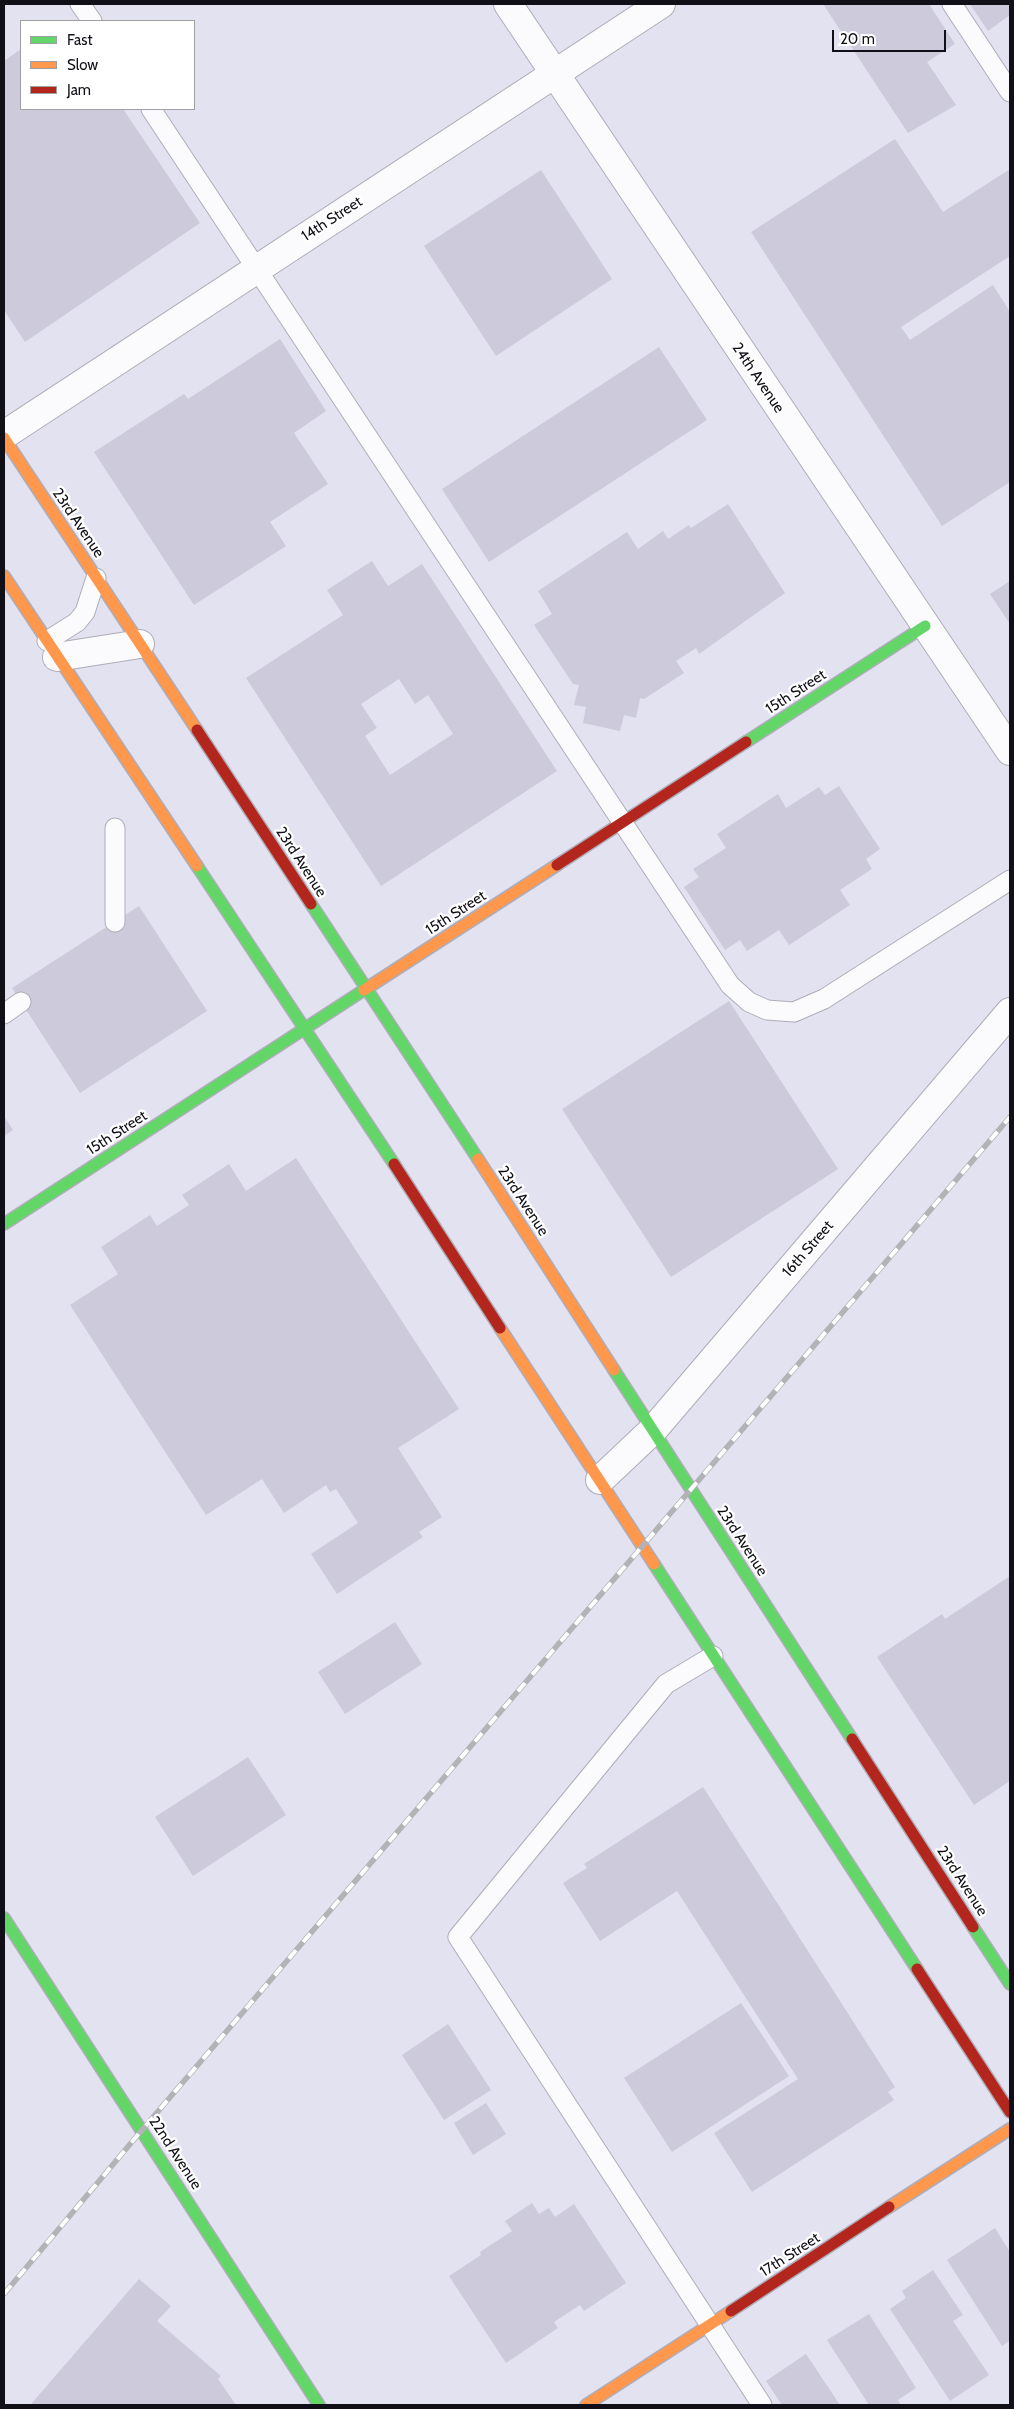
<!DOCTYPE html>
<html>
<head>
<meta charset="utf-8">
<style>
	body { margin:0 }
	#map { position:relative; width:1014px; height:2409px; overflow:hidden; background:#e3e2f1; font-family:Cabin,sans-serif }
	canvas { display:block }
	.frame { position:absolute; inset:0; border:5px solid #111019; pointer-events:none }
	.legend { position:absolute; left:20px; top:20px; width:175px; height:90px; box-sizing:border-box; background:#fff; border:1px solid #a09fa3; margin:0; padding:6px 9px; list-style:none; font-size:15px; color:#111019 }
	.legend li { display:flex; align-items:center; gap:10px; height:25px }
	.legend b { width:25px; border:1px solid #a09fa3 }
	.scale { position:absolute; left:832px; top:30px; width:114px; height:22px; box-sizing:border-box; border:2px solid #111019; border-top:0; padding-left:6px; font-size:15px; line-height:18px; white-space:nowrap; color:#111019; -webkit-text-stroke:4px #fff; paint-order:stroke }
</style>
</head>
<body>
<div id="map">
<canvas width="1014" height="2409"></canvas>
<div class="frame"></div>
<ul class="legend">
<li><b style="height:6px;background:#63d668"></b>Fast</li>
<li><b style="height:6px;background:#ff974d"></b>Slow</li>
<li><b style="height:6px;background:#b3261e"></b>Jam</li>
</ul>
<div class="scale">20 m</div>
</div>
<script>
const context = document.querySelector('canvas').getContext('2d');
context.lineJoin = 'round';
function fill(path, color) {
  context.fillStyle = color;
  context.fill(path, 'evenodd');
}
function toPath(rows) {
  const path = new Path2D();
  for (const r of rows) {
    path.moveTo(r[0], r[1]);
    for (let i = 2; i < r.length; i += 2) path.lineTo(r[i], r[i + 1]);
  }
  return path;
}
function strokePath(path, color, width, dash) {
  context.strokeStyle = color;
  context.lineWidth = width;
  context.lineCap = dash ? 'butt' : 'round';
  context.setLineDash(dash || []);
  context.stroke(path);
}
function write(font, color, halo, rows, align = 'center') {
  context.font = font + ' Cabin,sans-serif';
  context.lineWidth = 4.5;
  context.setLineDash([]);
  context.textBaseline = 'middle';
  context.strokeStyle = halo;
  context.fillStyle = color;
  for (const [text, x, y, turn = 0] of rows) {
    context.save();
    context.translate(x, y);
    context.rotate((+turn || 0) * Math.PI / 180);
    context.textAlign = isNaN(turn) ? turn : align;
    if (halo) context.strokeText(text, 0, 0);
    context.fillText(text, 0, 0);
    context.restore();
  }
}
fill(toPath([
	[823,4,929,4,955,44,927,62,956,105,908,133],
	[970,4,1010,4,1010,15,988,31],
	[21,49,21,109,123,109,200,223,25,342,4,310,4,61],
	[895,139,943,212,1010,169,1010,256,901,327,910,340,993,285,1010,312,1010,482,942,526,751,232],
	[541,170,612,279,496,356,424,246],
	[280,339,326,411,294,433,328,484,270,522,286,546,194,605,94,452,184,394,188,399],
	[659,347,707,420,489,562,442,489],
	[728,504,785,593,699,654,696,648,676,661,684,673,644,699,640,698,636,718,624,715,620,731,583,723,586,707,574,705,579,685,573,684,534,625,552,614,538,591,627,532,638,549,663,531,668,539,689,525,691,528],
	[372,561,388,586,422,564,557,771,381,886,246,678,343,615,327,590],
	[399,679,415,704,428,695,453,734,390,775,365,736,377,728,361,704],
	[1010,581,1010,624,990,594],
	[839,786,880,849,866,859,872,869,840,890,850,905,789,945,779,930,747,951,740,940,725,950,684,887,699,877,693,869,726,848,717,834,778,794,786,808,819,787,825,795],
	[139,906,207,1011,80,1093,12,988],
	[729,1001,838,1169,671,1277,562,1109],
	[4,1116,13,1130,4,1136],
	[296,1158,459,1409,398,1448,442,1517,419,1532,423,1537,337,1594,311,1554,358,1523,336,1489,330,1492,326,1485,284,1513,262,1479,206,1515,70,1305,118,1274,101,1247,150,1215,157,1226,189,1205,182,1195,229,1164,246,1191],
	[1010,1576,1010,1781,974,1805,877,1657,942,1614,945,1619],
	[395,1622,422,1664,345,1714,318,1672],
	[248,1757,286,1815,193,1876,155,1817],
	[703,1787,895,2087,888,2092,894,2100,752,2192,714,2133,798,2079,677,1891,600,1941,563,1883,587,1868,584,1864],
	[741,2003,789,2076,672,2152,624,2078],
	[448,2024,491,2090,444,2120,402,2055],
	[486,2103,506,2134,473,2155,454,2123],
	[532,2203,539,2214,549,2208,555,2217,574,2204,626,2283,584,2311,580,2305,554,2322,558,2328,506,2363,449,2276,481,2255,480,2252,512,2231,505,2221],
	[995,2228,1010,2252,1010,2341,1002,2346,947,2260],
	[933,2270,963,2315,953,2321,989,2375,950,2401,890,2309,906,2298,902,2291],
	[139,2279,171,2306,157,2321,221,2376,218,2379,236,2405,34,2405,32,2403],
	[869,2314,916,2388,898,2400,901,2405,869,2405,827,2340],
	[806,2354,840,2405,782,2405,766,2381]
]), '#cccadb');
const lane = toPath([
	[80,4,92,21],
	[952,4,1010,92],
	[151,109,730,985,749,1002,767,1010,794,1012,824,999,1010,880],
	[47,641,77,622,85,612,96,578],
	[115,922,115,828],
	[4,1014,21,1002],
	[713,1656,666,1684,458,1937,762,2405]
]);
const street = toPath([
	[508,4,1010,751],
	[4,435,661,4],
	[57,657,140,644],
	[600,1480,654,1429,1010,1012]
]);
const fast = toPath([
	[746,742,925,626],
	[197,866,394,1164],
	[311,904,478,1159],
	[4,1224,364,990],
	[614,1370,852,1739],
	[654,1564,917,1969],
	[4,1918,319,2405],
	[973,1927,1010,1984]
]);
const slow = toPath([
	[4,438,197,730],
	[4,576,197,866],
	[364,990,557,865],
	[478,1159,614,1370],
	[500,1328,654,1564],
	[889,2207,1010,2129],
	[586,2405,731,2311]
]);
const jam = toPath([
	[197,730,311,904],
	[557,865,746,742],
	[394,1164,500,1328],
	[852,1739,973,1927],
	[917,1969,1010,2112],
	[731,2311,889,2207]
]);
strokePath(lane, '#aeadb8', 21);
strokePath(street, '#aeadb8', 30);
strokePath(fast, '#aeadb8', 14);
strokePath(slow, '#aeadb8', 14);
strokePath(jam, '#aeadb8', 14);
strokePath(lane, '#fbfbfd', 19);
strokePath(street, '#fbfbfd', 28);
strokePath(fast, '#63d668', 11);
strokePath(slow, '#ff974d', 11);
strokePath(jam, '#b3261e', 11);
const rail = toPath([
	[4,2294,142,2130,1010,1117]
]);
strokePath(rail, '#b3b2b6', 5.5);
strokePath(rail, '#fff', 4, [11]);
write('15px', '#111019', '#fff', [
	["14th Street",332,219,-33],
	["24th Avenue",758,378,56],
	["23rd Avenue",78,523,56],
	["15th Street",796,692,-33],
	["23rd Avenue",301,862,57],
	["15th Street",456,913,-33],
	["15th Street",117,1133,-33],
	["23rd Avenue",523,1201,57],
	["16th Street",808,1249,-49],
	["23rd Avenue",742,1541,57],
	["23rd Avenue",962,1881,57],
	["22nd Avenue",175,2153,57],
	["17th Street",790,2255,-33]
]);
</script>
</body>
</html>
